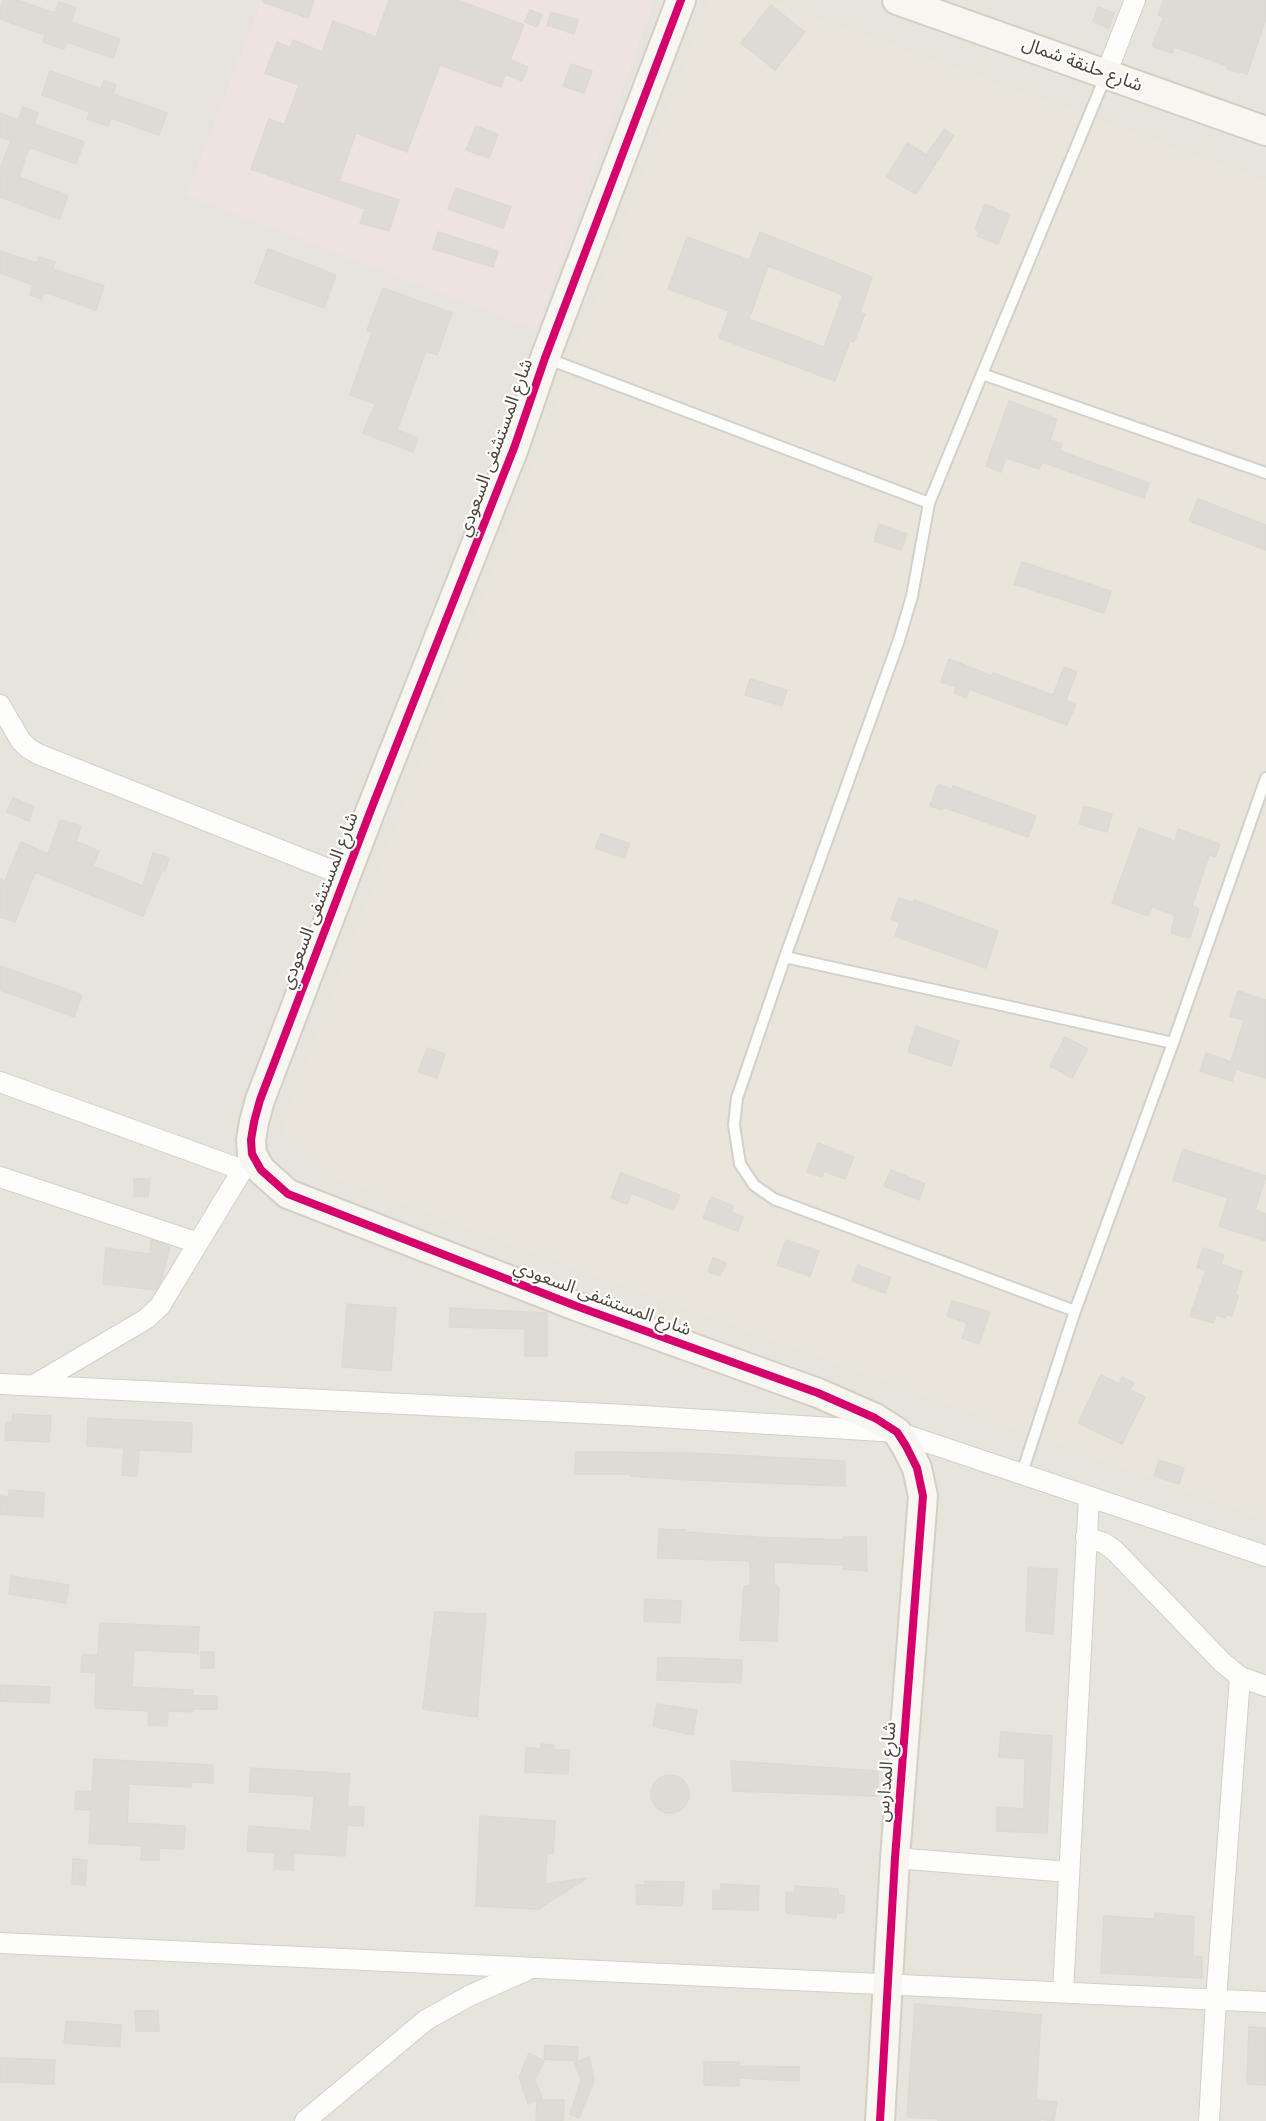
<!DOCTYPE html>
<html>
<head>
<meta charset="utf-8">
<style>
	body { margin:0 }
	canvas { display:block; background:#f4f2ee }
</style>
</head>
<body>
<canvas width="1266" height="2121"></canvas>
<script>
const context = document.querySelector('canvas').getContext('2d');
context.lineJoin = 'round';
function fill(path, color) {
  context.fillStyle = color;
  context.fill(path, 'evenodd');
}
function toPath(rows) {
  const path = new Path2D();
  for (const r of rows) {
    if (r.length === 3) {
      path.moveTo(r[0] + r[2], r[1]);
      path.arc(r[0], r[1], r[2], 0, 2 * Math.PI);
      continue;
    }
    path.moveTo(r[0], r[1]);
    for (let i = 2; i < r.length; i += 2) path.lineTo(r[i], r[i + 1]);
  }
  return path;
}
function strokePath(path, color, width, dash) {
  context.strokeStyle = color;
  context.lineWidth = width;
  context.lineCap = dash ? 'butt' : 'round';
  context.setLineDash(dash || []);
  context.stroke(path);
}
function write(font, color, halo, rows, align = 'center') {
  context.font = font + ' "Space Grotesk","Noto Sans Arabic",sans-serif';
  context.lineWidth = 4.5;
  context.setLineDash([]);
  context.textBaseline = 'middle';
  context.strokeStyle = halo;
  context.fillStyle = color;
  for (const [text, x, y, turn = 0] of rows) {
    context.save();
    context.translate(x, y);
    context.rotate((+turn || 0) * Math.PI / 180);
    context.textAlign = isNaN(turn) ? turn : align;
    if (halo) context.strokeText(text, 0, 0);
    context.fillText(text, 0, 0);
    context.restore();
  }
}
fill(toPath([
	[0,0,1266,0,1266,2121,0,2121]
]), '#e7e4dc');
fill(toPath([
	[709,0,767,0,1266,181,1266,1520,545,1257,335,1178,294,1146,285,1134,285,1120,331,997]
]), '#eae5da');
fill(toPath([
	[262,0,655,0,536,330,186,195]
]), '#eee3df');
const building = toPath([
	[3,0,17,0,55,13,59,2,76,8,71,22,120,39,113,58,67,42,64,49,43,42,45,35,0,19,0,9,3,0],
	[263,0,314,0,308,18,263,2,263,0],
	[389,0,457,0,524,25,510,60,528,67,522,81,505,74,501,87,440,65,407,152,356,133,339,181,399,200,389,231,360,223,365,209,251,169,269,119,284,125,299,85,265,73,277,42,290,48,293,40,322,52,333,21,376,37,389,0],
	[1164,0,1266,0,1266,19,1247,74,1227,69,1228,66,1174,47,1172,53,1152,46,1164,17,1158,15,1164,0],
	[771,5,805,32,775,70,741,43,771,5],
	[1098,7,1114,13,1109,28,1093,22,1098,7],
	[530,10,542,15,537,27,525,22,530,10],
	[551,12,578,20,574,34,547,25,551,12],
	[571,64,592,71,584,93,563,86,571,64],
	[50,71,101,89,104,81,116,85,113,94,167,113,159,135,111,118,108,126,87,119,90,112,42,95,50,71],
	[23,107,38,113,34,124,84,142,76,164,29,147,19,177,68,196,59,219,0,197,0,169,11,141,0,137,0,113,18,120,23,107],
	[476,126,498,134,489,158,466,150,476,126],
	[944,129,954,136,916,194,887,177,907,143,926,155,944,129],
	[456,188,511,207,503,228,448,209,456,188],
	[985,204,1010,215,998,244,977,236,979,232,975,229,985,204],
	[438,232,498,251,493,267,433,249,438,232],
	[760,232,872,277,860,313,865,314,854,342,850,341,835,381,719,338,729,311,668,289,687,237,749,260,760,232],
	[768,266,843,295,824,347,749,319,768,266],
	[268,249,336,275,324,308,255,283,268,249],
	[0,251,37,263,39,257,55,262,53,269,104,286,96,310,44,292,42,299,30,295,33,285,0,273,0,251],
	[383,288,452,313,437,355,426,351,397,430,418,438,413,452,363,433,375,404,350,395,372,332,367,330,383,288],
	[1009,401,1057,419,1050,440,1062,444,1060,451,1149,483,1144,498,1042,462,1039,469,1006,458,1001,472,986,466,1009,401],
	[1198,499,1266,525,1266,550,1189,521,1198,499],
	[879,524,907,534,901,550,874,541,879,524],
	[1022,562,1111,591,1104,613,1014,584,1022,562],
	[949,659,992,676,993,673,1053,695,1064,667,1077,672,1066,700,1076,704,1067,725,969,689,966,698,954,693,956,687,941,682,949,659],
	[750,679,787,690,782,706,745,695,750,679],
	[938,784,952,789,953,786,1036,816,1028,837,943,807,942,810,930,806,938,784],
	[13,798,34,807,29,821,7,812,13,798],
	[1084,806,1112,814,1107,832,1079,824,1084,806],
	[60,820,81,826,76,841,99,851,93,866,143,886,153,853,169,858,165,871,162,870,143,916,35,872,15,922,0,917,0,879,5,881,21,842,48,854,60,820],
	[1139,828,1175,841,1178,829,1220,844,1215,857,1209,855,1192,906,1199,909,1190,938,1171,933,1175,915,1152,907,1148,916,1112,903,1139,828],
	[601,834,630,844,624,858,595,848,601,834],
	[899,898,913,903,914,900,998,931,986,968,895,936,900,922,891,919,899,898],
	[0,966,82,995,74,1017,0,990,0,966],
	[1238,991,1266,1000,1266,1078,1236,1069,1232,1081,1200,1071,1206,1053,1231,1062,1244,1020,1230,1016,1238,991],
	[916,1026,959,1041,951,1066,908,1052,916,1026],
	[1065,1037,1088,1049,1072,1078,1050,1066,1065,1037],
	[427,1048,445,1054,437,1078,418,1072,427,1048],
	[818,1143,854,1157,845,1179,824,1171,822,1177,807,1172,818,1143],
	[1183,1149,1266,1176,1255,1210,1266,1214,1266,1241,1219,1226,1228,1198,1173,1180,1183,1149],
	[891,1170,925,1184,919,1200,884,1186,891,1170],
	[621,1173,680,1195,673,1210,632,1193,627,1204,611,1198,621,1173],
	[134,1179,150,1179,148,1197,134,1196,134,1179],
	[711,1197,733,1206,731,1212,743,1217,738,1231,703,1218,711,1197],
	[151,1240,170,1246,161,1282,156,1290,103,1284,106,1248,150,1254,151,1240],
	[786,1240,819,1251,810,1276,777,1265,786,1240],
	[1203,1248,1224,1255,1221,1264,1242,1272,1235,1295,1238,1296,1232,1316,1226,1314,1225,1318,1216,1315,1213,1323,1190,1316,1206,1270,1197,1267,1203,1248],
	[713,1258,726,1263,720,1276,708,1271,713,1258],
	[858,1265,891,1278,885,1293,852,1281,858,1265],
	[952,1301,990,1312,979,1344,962,1338,967,1323,947,1316,952,1301],
	[347,1304,396,1308,391,1371,342,1367,347,1304],
	[450,1308,547,1313,547,1356,525,1356,525,1329,449,1327,450,1308],
	[1101,1375,1119,1384,1122,1377,1134,1383,1130,1390,1145,1397,1122,1444,1078,1423,1101,1375],
	[13,1414,51,1416,49,1442,5,1440,6,1422,12,1422,13,1414],
	[88,1418,192,1423,191,1452,139,1450,137,1476,122,1475,124,1448,87,1446,88,1418],
	[576,1452,691,1453,845,1461,845,1486,690,1480,630,1476,630,1474,575,1474,576,1452],
	[1159,1460,1184,1468,1179,1484,1154,1476,1159,1460],
	[9,1490,44,1493,43,1517,0,1514,0,1496,9,1497,9,1490],
	[659,1529,686,1530,685,1532,757,1537,844,1540,844,1537,866,1537,867,1571,843,1569,844,1565,774,1562,774,1583,779,1588,777,1641,740,1640,744,1586,750,1586,750,1561,658,1558,659,1529],
	[1028,1568,1057,1569,1053,1634,1026,1631,1028,1568],
	[11,1576,69,1585,66,1603,9,1594,11,1576],
	[645,1599,681,1601,680,1623,644,1621,645,1599],
	[435,1612,486,1614,477,1717,423,1709,435,1612],
	[100,1623,199,1627,198,1653,134,1650,132,1687,193,1690,193,1696,217,1696,217,1709,192,1709,192,1712,168,1711,167,1726,148,1725,149,1711,95,1708,96,1673,81,1672,82,1655,98,1655,100,1623],
	[201,1652,214,1652,214,1668,201,1668,201,1652],
	[658,1657,742,1660,741,1683,657,1680,658,1657],
	[0,1685,50,1687,49,1703,0,1701,0,1685],
	[657,1704,697,1710,693,1735,653,1726,657,1704],
	[1001,1732,1052,1736,1047,1833,997,1831,997,1807,1024,1809,1025,1759,999,1757,1001,1732],
	[541,1744,554,1745,554,1750,569,1750,568,1774,525,1772,526,1748,541,1749,541,1744],
	[94,1759,213,1765,213,1783,191,1782,191,1787,129,1784,127,1823,185,1826,184,1849,159,1848,159,1860,141,1860,142,1846,89,1843,91,1810,75,1809,76,1791,92,1792,94,1759],
	[731,1761,878,1771,878,1796,733,1791,731,1761],
	[251,1768,350,1774,347,1806,364,1807,363,1826,347,1825,345,1856,294,1853,293,1870,274,1869,275,1853,247,1851,249,1826,311,1831,314,1796,249,1792,251,1768],
	[670,1794,19],
	[480,1816,555,1821,553,1854,547,1853,545,1884,587,1878,538,1909,476,1906,480,1816],
	[73,1859,87,1860,85,1885,72,1884,73,1859],
	[645,1881,684,1882,682,1906,637,1904,636,1885,646,1885,645,1881],
	[721,1884,759,1886,758,1910,713,1909,713,1890,720,1892,721,1884],
	[795,1886,838,1889,838,1895,845,1896,843,1913,836,1913,836,1918,786,1913,786,1892,795,1894,795,1886],
	[1155,1913,1194,1917,1193,1956,1202,1957,1202,1978,1101,1973,1104,1916,1155,1919,1155,1913],
	[915,2004,1041,2015,1036,2100,1057,2102,1054,2121,1040,2119,1040,2121,938,2121,938,2119,907,2117,915,2004],
	[135,2011,158,2011,159,2031,136,2031,135,2011],
	[66,2021,121,2025,120,2047,64,2043,66,2021],
	[1249,2027,1266,2028,1266,2085,1247,2084,1249,2027],
	[545,2045,578,2047,577,2061,544,2059,545,2045],
	[529,2053,544,2061,535,2080,542,2098,538,2100,564,2100,563,2121,536,2121,537,2100,528,2104,519,2077,529,2053],
	[589,2057,594,2081,579,2118,570,2114,581,2080,575,2063,589,2057],
	[0,2058,55,2060,54,2084,0,2082,0,2058],
	[704,2062,739,2062,739,2066,799,2067,799,2081,739,2078,739,2086,704,2085,704,2062]
]);
fill(building, '#dedbd6');
strokePath(building, '#dcd9d4', 1.5);
const lane = toPath([
	[546,358,929,503],
	[982,374,1106,75],
	[785,957,1173,1043],
	[1075,1311,774,1199,754,1185,740,1164,734,1125,737,1098,785,957,899,640,912,596,929,503,982,374,1266,473],
	[1022,1473,1075,1311,1173,1043,1266,778]
]);
const street = toPath([
	[1106,74,1135,0],
	[0,705,21,741,28,748,38,754,346,876],
	[0,1082,243,1170],
	[0,1177,198,1243],
	[0,1384,626,1415,897,1432,1266,1556],
	[34,1385,146,1319,160,1306,252,1154],
	[1086,1537,1104,1543,1114,1550,1222,1662,1240,1677,1266,1686],
	[895,1858,1069,1872],
	[0,1943,1266,2002],
	[1063,1992,1089,1497],
	[305,2121,426,2020,469,1996,527,1970],
	[1209,2121,1216,2000,1240,1677]
]);
const secondary = toPath([
	[681,0,545,358,514,448,372,807,260,1100,254,1122,251,1140,252,1154,261,1170,288,1194,576,1306,818,1393,875,1418,897,1432,906,1446,917,1468,923,1496,895,1858,880,2121],
	[897,0,1266,131]
]);
strokePath(lane, '#d2d0cb', 14);
strokePath(street, '#d2d0cb', 22);
strokePath(secondary, '#d3cfc5', 32);
strokePath(lane, '#fdfdfc', 10);
strokePath(street, '#fdfdfc', 20);
strokePath(secondary, '#f7f6f1', 28);
strokePath(toPath([
	[681,0,545,358,514,448,372,807,260,1100,254,1122,251,1140,252,1154,261,1170,288,1194,576,1306,818,1393,875,1418,897,1432,906,1446,917,1468,923,1496,895,1858,880,2121]
]), '#d6006c', 8);
write('18px', '#4b4439', '#fff', [
	["شارع حلنقة شمال",1082,65,20],
	["شارع المستشفى السعودي",496,448,-70],
	["شارع المستشفى السعودي",320,901,-69],
	["شارع المستشفى السعودي",602,1299,20],
	["شارع المدارس",887,1772,-86]
]);
</script>
</body>
</html>
